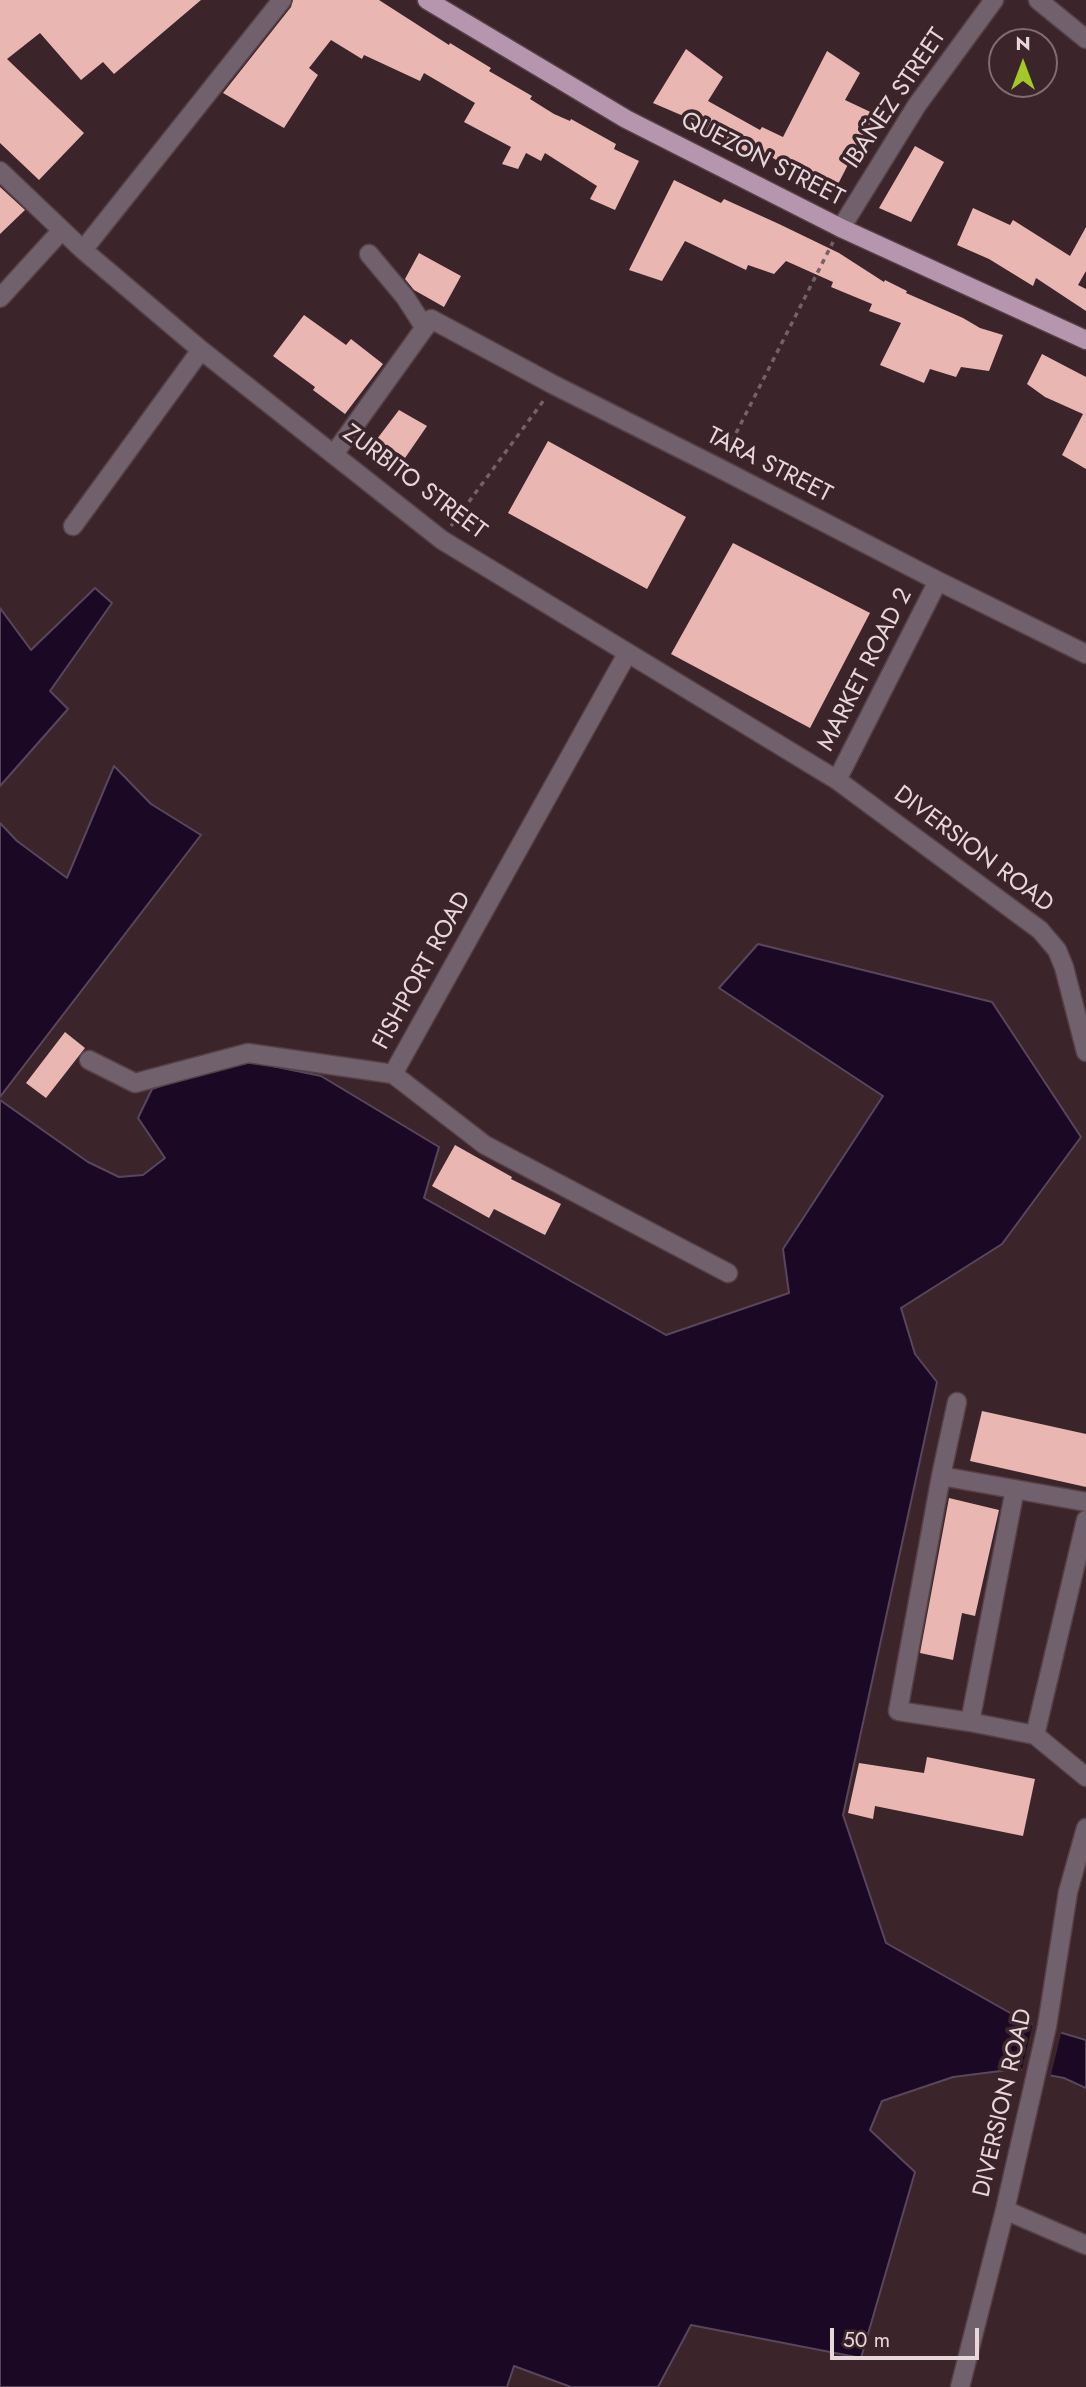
<!DOCTYPE html>
<html>
<head>
<meta charset="utf-8">
<style>
	body { margin:0 }
	#map { position:relative; width:1086px; height:2387px; overflow:hidden; background:#3b252b; font-family:Jost,sans-serif }
	canvas { display:block }
	.north { position:absolute; left:988px; top:28px; width:70px; height:70px; box-sizing:border-box; background:#3b252b; border:2px solid #806c71; border-radius:50%; rotate:0deg; font-size:19px; font-weight:700; line-height:28px; text-align:center; color:#e7d7db }
	.north::after { content:''; display:block; margin:auto; width:24px; height:32px; background:#a3c926; clip-path:polygon(50% 0,100% 100%,50% 72%,0 100%) }
	.scale { position:absolute; left:830px; top:2328px; width:149px; height:32px; box-sizing:border-box; border:4px solid #e7d7db; border-top:0; padding-left:9px; font-size:21px; line-height:24px; white-space:nowrap; color:#e7d7db; -webkit-text-stroke:5px #3b252b; paint-order:stroke }
</style>
</head>
<body>
<div id="map">
<canvas width="1086" height="2387"></canvas>
<div class="north">N</div>
<div class="scale">50 m</div>
</div>
<script>
const context = document.querySelector('canvas').getContext('2d');
context.lineJoin = 'round';
function fill(path, color) {
  context.fillStyle = color;
  context.fill(path, 'evenodd');
}
function toPath(rows) {
  const path = new Path2D();
  for (const r of rows) {
    path.moveTo(r[0], r[1]);
    for (let i = 2; i < r.length; i += 2) path.lineTo(r[i], r[i + 1]);
  }
  return path;
}
function strokePath(path, color, width, dash) {
  context.strokeStyle = color;
  context.lineWidth = width;
  context.lineCap = dash ? 'butt' : 'round';
  context.setLineDash(dash || []);
  context.stroke(path);
}
function write(font, color, halo, rows, align = 'center') {
  context.font = font + ' Jost,sans-serif';
  context.lineWidth = 7;
  context.setLineDash([]);
  context.textBaseline = 'middle';
  context.strokeStyle = halo;
  context.fillStyle = color;
  for (const [text, x, y, turn = 0] of rows) {
    context.save();
    context.translate(x, y);
    context.rotate((+turn || 0) * Math.PI / 180);
    context.textAlign = isNaN(turn) ? turn : align;
    if (halo) context.strokeText(text, 0, 0);
    context.fillText(text, 0, 0);
    context.restore();
  }
}
const water = toPath([
	[95,588,112,603,50,691,68,709,0,786,0,608,31,650,95,588],
	[114,766,151,804,201,835,0,1097,0,823,17,841,67,878,114,766],
	[758,944,992,1002,1081,1137,1002,1244,901,1308,915,1354,937,1382,843,1815,886,1943,1028,2023,1086,2040,1086,2088,1064,2078,1016,2069,953,2077,882,2101,870,2130,915,2172,861,2358,691,2325,658,2387,571,2387,514,2366,507,2387,0,2387,0,1100,88,1162,119,1177,143,1175,165,1158,138,1118,152,1089,238,1059,321,1076,439,1147,424,1198,666,1335,789,1293,783,1249,883,1096,719,988,758,944]
]);
fill(water, '#1a0825');
strokePath(water, '#58465c', 2);
fill(toPath([
	[1033,2022,1062,2030,1050,2079,1021,2073]
]), '#3b252b');
fill(toPath([
	[0,0,201,0,114,74,103,62,81,80,40,33,7,59,84,133,39,180,0,143],
	[293,0,379,0,449,45,450,43,491,68,489,71,532,96,530,99,554,114,570,121,571,119,616,144,614,149,639,161,615,210,590,199,597,186,545,153,541,161,526,153,518,169,502,164,511,147,464,122,475,103,424,73,420,81,364,55,362,59,331,40,309,68,318,75,284,128,223,93,291,7],
	[686,49,723,77,708,101,760,130,762,127,783,137,827,51,860,73,845,100,879,116,865,149,858,145,835,190,804,171,802,175,766,154,764,161,743,154,745,151,700,127,702,124,653,103],
	[915,146,944,162,911,222,879,208],
	[674,180,721,203,724,199,779,224,839,253,884,282,885,280,907,291,906,293,963,318,980,328,1003,335,989,371,961,367,956,377,930,369,924,383,880,365,901,323,869,311,872,304,831,287,833,282,786,261,774,274,748,265,746,270,685,241,662,281,629,270],
	[0,187,25,210,0,234],
	[973,208,1010,225,1013,220,1070,256,1086,227,1086,271,1078,285,1086,289,1086,311,1036,278,1033,286,989,259,957,245],
	[419,253,461,276,444,307,414,290,405,279],
	[304,315,346,345,351,339,383,364,345,414,313,390,315,387,273,356],
	[1042,354,1086,377,1086,469,1062,455,1083,414,1045,397,1027,384],
	[399,410,427,426,405,458,377,439],
	[548,441,686,517,647,589,508,513],
	[733,543,870,613,810,728,671,654],
	[65,1032,85,1048,46,1098,26,1083],
	[455,1145,512,1177,511,1179,561,1204,545,1235,494,1209,489,1218,432,1186],
	[982,1411,1086,1434,1086,1487,970,1461],
	[949,1498,999,1510,975,1616,962,1613,953,1660,920,1653],
	[927,1757,1035,1779,1023,1836,875,1806,873,1819,848,1813,859,1763,924,1773]
]), '#e9b6b2');
const minor = toPath([
	[1038,0,1086,39],
	[0,171,83,250,201,350,442,540,837,780,1040,930,1057,950,1064,967,1086,1052],
	[841,228,917,105,994,0],
	[83,250,282,0],
	[369,254,405,297,425,328],
	[0,298,62,230],
	[334,454,431,319,554,385,719,468,938,581,1086,654],
	[73,526,201,350],
	[837,780,938,581],
	[89,1060,135,1083,248,1053,393,1074,485,1145,728,1273],
	[393,1074,627,654],
	[957,1402,941,1476,898,1711,970,1722,1035,1735,1086,1777],
	[941,1476,1086,1502],
	[970,1722,1015,1489],
	[1035,1735,1086,1520],
	[1005,2210,1086,2245],
	[960,2387,1005,2210,1047,2026,1068,1892,1086,1828]
]);
const major = toPath([
	[427,0,626,119,841,228,1086,340]
]);
strokePath(minor, '#574147', 21);
strokePath(major, '#574147', 21);
strokePath(toPath([
	[727,451,833,242],
	[451,526,544,400]
]), '#756166', 3.5, [5, 5]);
strokePath(minor, '#71616d', 18);
strokePath(major, '#b696ae', 18);
write('24px', '#e7d7db', '#3b252b', [
	["IBAÑEZ STREET",896,99,-56],
	["QUEZON STREET",762,160,27],
	["TARA STREET",769,466,27],
	["ZURBITO STREET",414,483,37],
	["MARKET ROAD 2",866,670,-63],
	["DIVERSION ROAD",973,850,37],
	["FISHPORT ROAD",423,971,-61],
	["DIVERSION ROAD",1004,2103,-77]
]);
</script>
</body>
</html>
